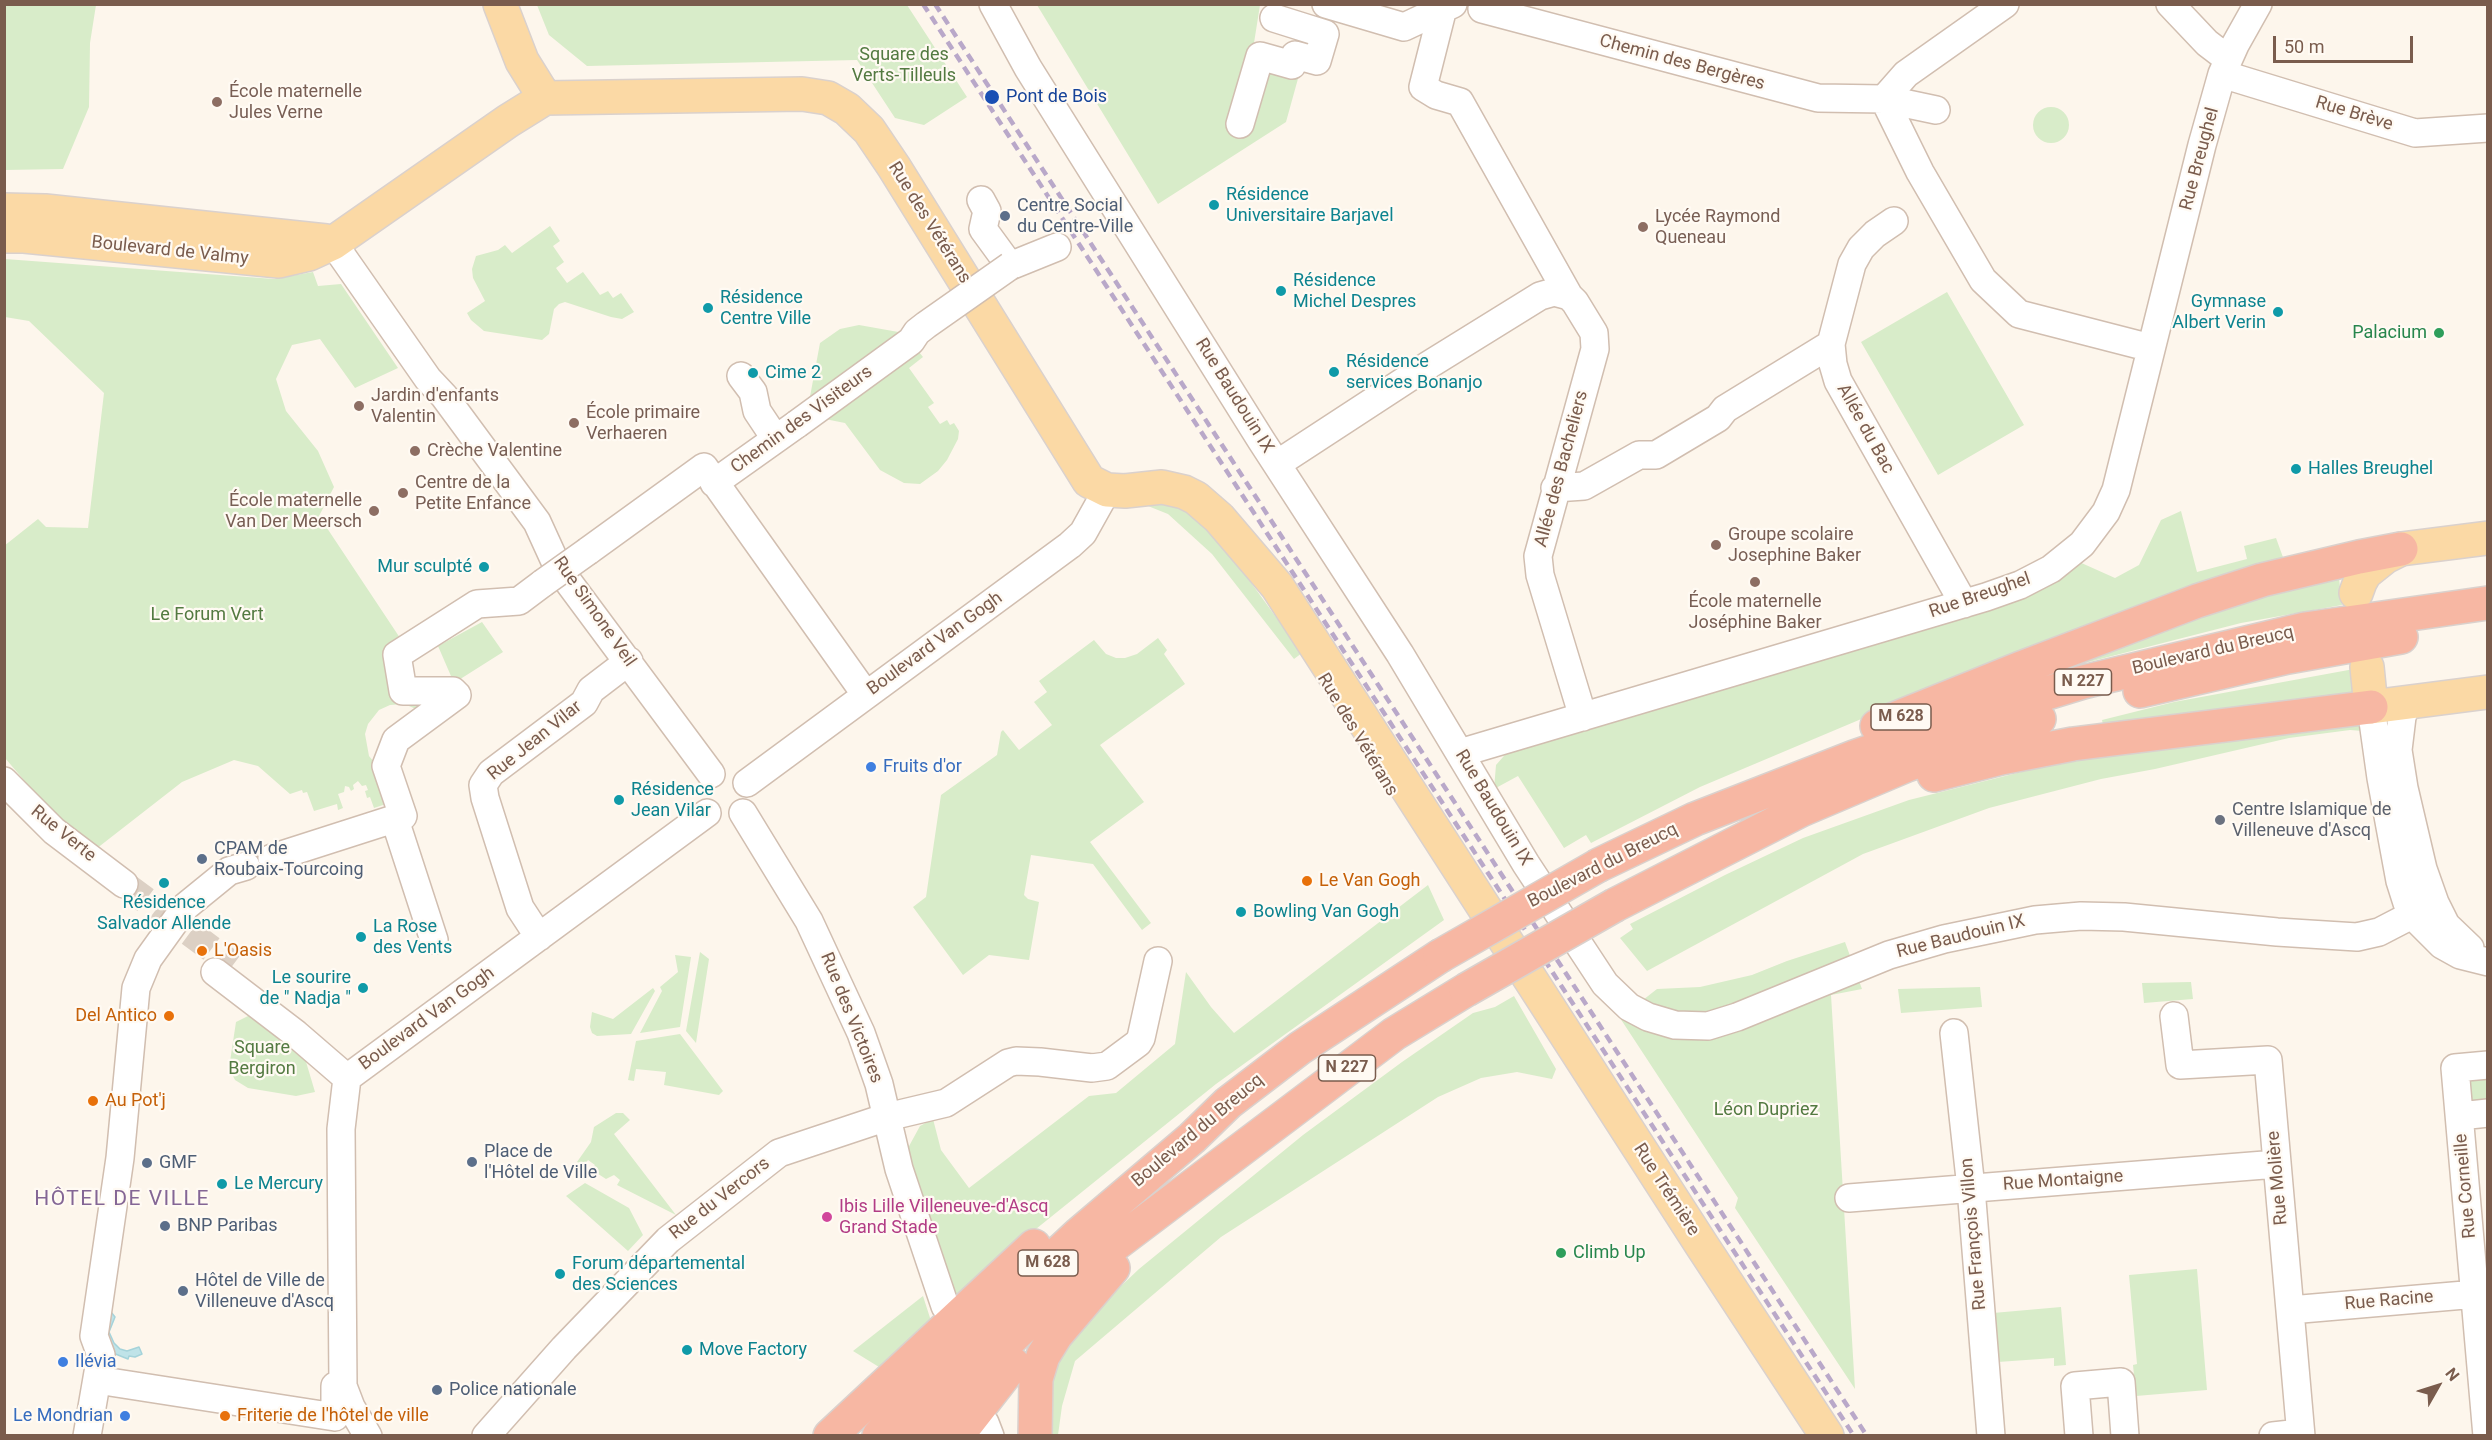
<!DOCTYPE html>
<html>
<head>
<meta charset="utf-8">
<style>
	body { margin:0 }
	#map { position:relative; width:2492px; height:1440px; overflow:hidden; background:#fdf6ec; font-family:Roboto,sans-serif }
	canvas { display:block }
	.frame { position:absolute; inset:0; border:6px solid #7a5c4d; pointer-events:none }
	.north { position:absolute; left:2408px; top:1356px; width:60px; height:60px; -webkit-text-stroke:4px #fffaf3; paint-order:stroke; rotate:51deg; font-size:16px; font-weight:700; line-height:24px; text-align:center; color:#7a5c4d }
	.north::after { content:''; display:block; margin:auto; width:21px; height:27px; background:#7a5c4d; clip-path:polygon(50% 0,100% 100%,50% 72%,0 100%) }
	.scale { position:absolute; left:2273px; top:36px; width:140px; height:27px; box-sizing:border-box; border:3px solid #7a5c4d; border-top:0; padding-left:8px; font-size:18px; line-height:21px; white-space:nowrap; color:#7a5c4d; -webkit-text-stroke:4px #fffaf3; paint-order:stroke }
</style>
</head>
<body>
<div id="map">
<canvas width="2492" height="1440"></canvas>
<div class="frame"></div>
<div class="north">N</div>
<div class="scale">50 m</div>
</div>
<script>
const context = document.querySelector('canvas').getContext('2d');
context.lineJoin = 'round';
function fill(path, color) {
  context.fillStyle = color;
  context.fill(path, 'evenodd');
}
function toPath(rows) {
  const path = new Path2D();
  for (const r of rows) {
    if (r.length === 3) {
      path.moveTo(r[0] + r[2], r[1]);
      path.arc(r[0], r[1], r[2], 0, 2 * Math.PI);
      continue;
    }
    path.moveTo(r[0], r[1]);
    for (let i = 2; i < r.length; i += 2) path.lineTo(r[i], r[i + 1]);
  }
  return path;
}
function strokePath(path, color, width, dash) {
  context.strokeStyle = color;
  context.lineWidth = width;
  context.lineCap = dash ? 'butt' : 'round';
  context.setLineDash(dash || []);
  context.stroke(path);
}
function write(font, color, halo, rows, align = 'center') {
  context.font = font + ' Roboto,sans-serif';
  context.lineWidth = 4.5;
  context.setLineDash([]);
  context.textBaseline = 'middle';
  context.strokeStyle = halo;
  context.fillStyle = color;
  for (const [text, x, y, turn = 0] of rows) {
    context.save();
    context.translate(x, y);
    context.rotate((+turn || 0) * Math.PI / 180);
    context.textAlign = isNaN(turn) ? turn : align;
    if (halo) context.strokeText(text, 0, 0);
    context.fillText(text, 0, 0);
    context.restore();
  }
}
fill(toPath([
	[4,5,96,5,90,43,89,107,63,169,5,170],
	[537,5,907,5,967,97,924,125,895,118,857,60,587,66,549,35],
	[1037,5,1260,5,1251,62,1299,75,1286,122,1158,204],
	[2051,125,18],
	[550,226,560,241,553,246,564,262,556,268,567,283,583,272,600,295,608,291,613,298,621,293,634,312,622,319,611,317,565,302,559,304,554,309,549,334,542,340,484,331,471,320,467,313,485,301,473,278,472,269,476,256,498,250,505,245,512,253],
	[5,259,274,279,313,272,318,286,341,284,398,368,355,388,320,339,292,345,276,379,286,411,318,451,334,487,319,516,408,650,392,691,438,698,421,711,404,704,390,705,379,710,368,724,365,734,369,756,404,798,374,808,370,797,367,798,365,791,368,790,366,785,362,786,358,781,353,785,354,789,351,791,349,787,345,786,344,792,338,794,343,808,338,810,337,804,314,811,307,792,303,793,302,790,290,794,258,766,234,760,182,782,96,849,46,806,5,758,4,546,38,519,46,527,88,528,104,393,29,321,5,317],
	[1947,292,2024,425,1938,475,1861,342],
	[859,325,904,333,923,357,909,368,934,403,928,407,940,424,947,420,950,425,954,423,959,431,958,439,947,460,938,471,920,484,904,483,880,470,845,423,820,418,809,402,820,343,840,329],
	[1178,499,1223,544,1302,653,1294,659,1212,554,1168,514,1138,502],
	[2181,511,2197,572,2247,559,2244,546,2276,538,2284,560,1968,674,1700,787,1591,843,1586,835,1564,848,1518,776,1494,789,1496,765,1510,749,2077,561,2115,578,2139,565,2161,520],
	[2339,578,2342,605,2241,623,2077,665,2078,660,2186,620,2271,594],
	[482,622,503,652,454,683,438,646],
	[1158,638,1167,650,1164,654,1185,684,1100,745,1144,802,1090,842,1151,923,1142,930,1093,864,1031,855,1024,895,1028,899,1039,902,1029,960,989,955,963,975,913,907,926,897,941,795,997,755,1001,732,1003,730,1019,750,1052,725,1034,702,1047,692,1039,681,1094,640,1106,654,1116,658,1125,658,1137,654],
	[2354,669,2363,731,2350,730,2289,738,2155,769,2101,779,1989,808,1863,854,1647,971,1620,938,1633,929,1630,924,1725,875,1803,838,1909,800,2109,750,2102,720,2174,702],
	[1428,885,1444,920,1216,1084,1031,1233,954,1303,906,1166,908,1148,920,1126,933,1119,941,1150,969,1188,1089,1096,1116,1093,1175,1044,1186,972,1211,1007,1234,1033],
	[1845,942,1862,989,1831,995,1855,1389,1735,1208,1738,1198,1620,1018,1657,989,1700,987,1752,975,1787,961],
	[700,952,709,959,696,1043,686,1031],
	[675,955,691,957,680,1027,640,1033,662,991,660,987,678,972],
	[2191,982,2193,999,2144,1003,2142,983],
	[1980,987,1982,1007,1901,1013,1898,989],
	[653,988,655,991,631,1034,597,1036,592,1033,590,1027,592,1012,613,1019],
	[1514,996,1556,1069,1552,1079,1517,1072,1481,1078,1438,1097,1221,1237,1075,1361,1062,1406,1058,1435,1041,1435,1049,1366,1063,1341,1139,1269,1303,1135,1402,1062,1473,1013,1495,1007],
	[252,1014,304,1055,315,1092,296,1096,248,1088,235,1080,229,1068,236,1022],
	[680,1034,723,1091,719,1095,664,1085,666,1072,636,1069,634,1081,628,1080,636,1041],
	[2485,1070,2487,1083,2487,1106,2474,1103,2467,1093,2469,1079],
	[616,1113,623,1113,630,1120,614,1134,676,1215,617,1185,620,1180,614,1175,606,1179,592,1170,595,1165,588,1160,584,1165,577,1162,591,1142,594,1127],
	[585,1183,629,1208,643,1235,628,1251,566,1196],
	[2197,1269,2207,1390,2136,1396,2133,1365,2137,1364,2129,1275],
	[923,1296,932,1324,879,1367,853,1351],
	[2061,1307,2066,1365,2054,1366,2054,1358,1998,1362,1993,1313]
]), '#d8ecc9');
const water = toPath([
	[111,1312,115,1317,109,1332,114,1343,120,1349,127,1351,139,1347,142,1354,135,1357,129,1356,128,1359,113,1353,102,1330,111,1312]
]);
fill(water, '#bfe3e8');
strokePath(water, '#a5d3da', 1.5);
strokePath(toPath([
	[124,884,233,965]
]), '#dcd0c4', 27, [27, 14]);
const minor = toPath([
	[993,4,1028,68,1261,440,1400,654,1526,864,1605,984,1629,1007,1648,1017,1675,1025,1708,1026,1737,1017,1889,955,1944,939,2035,920,2081,916,2124,917,2277,932,2357,937,2379,932,2435,903],
	[1326,4,1404,27,1453,4],
	[1444,4,1423,87,1436,95,1460,102,1569,296],
	[2005,4,1906,74,1884,99,1920,172,1983,280,2019,314,2151,348],
	[2170,4,2207,43,2228,59],
	[1482,9,1818,98,1884,99,1936,110],
	[2222,74,2415,133,2488,128],
	[1240,124,1260,56,1292,65,1295,55,1317,61,1325,34,1274,18],
	[981,200,987,211,983,229,1010,266,1057,247],
	[1894,221,1875,234,1861,248,1852,264,1831,344,1833,364,1838,381,1964,604],
	[333,243,428,379,444,396,537,522,558,568,711,774],
	[741,376,753,392,757,411,775,438],
	[1277,464,1427,366,1540,296,1554,292,1569,296,1575,302,1594,333,1595,349,1538,556,1540,575,1583,717],
	[714,483,797,424],
	[1555,488,1584,486,1639,455,1656,455,1718,418,1725,409,1831,344],
	[588,551,704,467,866,695],
	[2407,703,2402,717,2398,750,2404,788,2423,869,2435,903,2446,925,2470,948],
	[2371,707,2381,778,2400,881,2407,903,2418,921,2442,945,2460,955,2488,962],
	[1460,753,1986,597,2020,585,2051,569,2082,544,2106,512,2116,490,2202,145,2222,74,2235,45,2258,4],
	[4,781,54,831,124,884],
	[747,783,1070,545,1083,533,1107,490],
	[743,813,809,921,861,1033,879,1084,899,1169,945,1306],
	[395,820,434,940],
	[272,858,403,816,386,766,396,740,457,695,453,691,403,691,397,655,477,604,519,601,543,583],
	[539,937,520,908,485,798,483,785,491,773,584,703,591,690,629,661],
	[215,972,296,1034,347,1078],
	[2174,1016,2180,1065,2268,1060,2301,1436],
	[1954,1033,1971,1188,1991,1436],
	[2460,1116,2488,1113],
	[1849,1198,2277,1164],
	[2290,1310,2488,1293],
	[97,1380,335,1417,335,1386,341,1386],
	[985,1423,990,1436],
	[87,1436,101,1355,94,1336,120,1158,136,988,148,959,186,906,229,871,246,866],
	[368,1436,351,1407,343,1386,341,1129,347,1078,707,813],
	[486,1436,564,1348,668,1240,779,1153,887,1117,946,1103,1008,1063,1016,1061,1040,1062,1092,1068,1107,1066,1138,1043,1141,1038,1158,961],
	[2079,1436,2075,1386,2121,1382,2125,1436],
	[2273,1436,2300,1433],
	[2487,1436,2455,1068,2488,1065]
]);
const major = toPath([
	[500,4,522,61,545,98],
	[4,210,45,211,326,241],
	[4,236,24,236,279,261,309,254,333,243,508,121,545,98,802,94,828,98,847,109,869,130,894,167,1089,481,1107,490,1125,491,1162,487,1184,492,1196,498,1219,518,1277,586,1701,1244,1827,1436],
	[2356,593,2360,582,2365,573,2385,557,2401,549,2488,538],
	[2367,667,2371,707,2488,692]
]);
const highway = toPath([
	[2140,691,2288,657,2401,637],
	[1877,726,2021,668,2197,601,2262,580,2359,557,2401,549],
	[1934,775,2001,758,2073,744,2371,707],
	[1599,865,1695,819,1854,757,1975,715,2083,682,2305,629,2488,603],
	[1615,905,1801,810,1907,765,2039,719],
	[830,1436,1034,1246],
	[879,1436,1019,1290,1079,1234,1192,1138,1228,1103,1300,1048,1440,956],
	[918,1436,1001,1348,1053,1298,1109,1249,1394,1034,1466,990],
	[957,1436,1013,1364],
	[1035,1436,1036,1379,1043,1356,1056,1335,1113,1268]
]);
strokePath(minor, '#d1beb0', 30);
strokePath(major, '#dad1cd', 36);
strokePath(highway, '#dad1cd', 36);
strokePath(minor, '#fff', 27);
strokePath(major, '#fbd9a5', 33);
strokePath(highway, '#f7b7a3', 33);
strokePath(toPath([
	[923,4,1854,1436],
	[935,4,1867,1436]
]), '#b9a8c9', 4.5, [9, 6]);
const minorBridge = toPath([
	[797,424,911,341,917,332,926,325,1010,266],
	[543,583,588,551]
]);
const highwayBridge = toPath([
	[1440,956,1599,865],
	[1466,990,1615,905]
]);
strokePath(minorBridge, '#d1beb0', 30, []);
strokePath(highwayBridge, '#dad1cd', 36, []);
strokePath(minorBridge, '#fff', 27);
strokePath(highwayBridge, '#f7b7a3', 33);
for (const [x, y, r, color] of [
	[992,97,8,"#1a4fb4"],
	[217,102,6,"#8d6e63"],
	[1214,205,6,"#0f9aa8"],
	[1005,216,6,"#5c6f8a"],
	[1643,227,6,"#8d6e63"],
	[1281,291,6,"#0f9aa8"],
	[708,308,6,"#0f9aa8"],
	[2278,312,6,"#0f9aa8"],
	[2439,333,6,"#2e9e5b"],
	[1334,372,6,"#0f9aa8"],
	[753,373,6,"#0f9aa8"],
	[359,406,6,"#8d6e63"],
	[574,423,6,"#8d6e63"],
	[415,451,6,"#8d6e63"],
	[2296,469,6,"#0f9aa8"],
	[403,493,6,"#8d6e63"],
	[374,511,6,"#8d6e63"],
	[1716,545,6,"#8d6e63"],
	[484,567,6,"#0f9aa8"],
	[1755,582,6,"#8d6e63"],
	[871,767,6,"#3f7fe0"],
	[619,800,6,"#0f9aa8"],
	[2220,820,6,"#6b7280"],
	[202,859,6,"#5c6f8a"],
	[1307,881,6,"#e8710a"],
	[164,883,6,"#0f9aa8"],
	[1241,912,6,"#0f9aa8"],
	[361,937,6,"#0f9aa8"],
	[202,951,6,"#e8710a"],
	[363,988,6,"#0f9aa8"],
	[169,1016,6,"#e8710a"],
	[93,1101,6,"#e8710a"],
	[472,1162,6,"#5c6f8a"],
	[147,1163,6,"#5c6f8a"],
	[222,1184,6,"#0f9aa8"],
	[827,1217,6,"#d1479c"],
	[165,1226,6,"#5c6f8a"],
	[1561,1253,6,"#2e9e5b"],
	[560,1274,6,"#0f9aa8"],
	[183,1291,6,"#5c6f8a"],
	[687,1350,6,"#0f9aa8"],
	[63,1362,6,"#3f7fe0"],
	[437,1390,6,"#5c6f8a"],
	[125,1416,6,"#3f7fe0"],
	[225,1416,6,"#e8710a"]
]) {
  const dot = new Path2D();
  dot.arc(x, y, r, 0, 2 * Math.PI);
  context.fillStyle = color;
  context.fill(dot);
  strokePath(dot, '#fffaf3', 2);
}
for (const [x, y, w] of [
	[2083,682,57],
	[1901,717,60],
	[1347,1068,57],
	[1048,1263,60]
]) {
  const box = new Path2D();
  box.roundRect(x - w / 2, y - 13, w, 26, 4.5);
  context.fillStyle = '#fffaf3';
  context.fill(box);
  strokePath(box, '#7a5c4d', 1.5);
}
write('bold 16px', '#7a5c4d', null, [
	["N 227",2083,682],
	["M 628",1901,717],
	["N 227",1347,1068],
	["M 628",1048,1263]
]);
write('18px', '#537a41', '#fffaf3', [
	["Square des",904,55],
	["Verts-Tilleuls",904,76],
	["Le Forum Vert",207,615],
	["Square",262,1048],
	["Bergiron",262,1069],
	["Léon Dupriez",1766,1110]
]);
write('18px', '#7a5c4d', '#fffaf3', [
	["Chemin des Bergères",1682,63,15],
	["Rue Brève",2354,114,17],
	["Rue Breughel",2200,159,-75],
	["Rue des Vétérans",929,223,58],
	["Boulevard de Valmy",170,251,6],
	["Rue Baudouin IX",1234,396,58],
	["Chemin des Visiteurs",802,420,-36],
	["Allée du Bac",1865,429,61],
	["Allée des Bacheliers",1562,469,-75],
	["Rue Breughel",1980,596,-19],
	["Rue Simone Veil",594,612,55],
	["Boulevard Van Gogh",935,644,-36],
	["Boulevard du Breucq",2213,651,-13],
	["Rue des Vétérans",1357,735,59],
	["Rue Jean Vilar",535,741,-39],
	["Rue Baudouin IX",1493,808,59],
	["Rue Verte",63,834,39],
	["Boulevard du Breucq",1603,866,-27],
	["Rue Baudouin IX",1961,937,-14],
	["Rue des Victoires",851,1018,68],
	["Boulevard Van Gogh",427,1019,-36],
	["Boulevard du Breucq",1198,1131,-40],
	["Rue Molière",2278,1178,-95],
	["Rue Montaigne",2063,1181,-4],
	["Rue Corneille",2466,1186,-95],
	["Rue Trémière",1666,1190,57],
	["Rue du Vercors",720,1199,-38],
	["Rue François Villon",1974,1234,-95],
	["Rue Racine",2389,1301,-5]
]);
write('18px', '#785e54', '#fffaf3', [
	["École maternelle",229,92],
	["Jules Verne",229,113],
	["Lycée Raymond",1655,217],
	["Queneau",1655,238],
	["Jardin d'enfants",371,396],
	["Valentin",371,417],
	["École primaire",586,413],
	["Verhaeren",586,434],
	["Crèche Valentine",427,451],
	["Centre de la",415,483],
	["Petite Enfance",415,504],
	["École maternelle",362,501,"right"],
	["Van Der Meersch",362,522,"right"],
	["Groupe scolaire",1728,535],
	["Josephine Baker",1728,556],
	["École maternelle",1755,602,"center"],
	["Joséphine Baker",1755,623,"center"]
], 'left');
write('18px', '#164399', '#fffaf3', [
	["Pont de Bois",1006,97]
], 'left');
write('18px', '#0d838f', '#fffaf3', [
	["Résidence",1226,195],
	["Universitaire Barjavel",1226,216],
	["Résidence",1293,281],
	["Michel Despres",1293,302],
	["Résidence",720,298],
	["Centre Ville",720,319],
	["Gymnase",2266,302,"right"],
	["Albert Verin",2266,323,"right"],
	["Résidence",1346,362],
	["services Bonanjo",1346,383],
	["Cime 2",765,373],
	["Halles Breughel",2308,469],
	["Mur sculpté",472,567,"right"],
	["Résidence",631,790],
	["Jean Vilar",631,811],
	["Résidence",164,903,"center"],
	["Salvador Allende",164,924,"center"],
	["Bowling Van Gogh",1253,912],
	["La Rose",373,927],
	["des Vents",373,948],
	["Le sourire",351,978,"right"],
	["de \" Nadja \"",351,999,"right"],
	["Le Mercury",234,1184],
	["Forum départemental",572,1264],
	["des Sciences",572,1285],
	["Move Factory",699,1350]
], 'left');
write('18px', '#4e5e75', '#fffaf3', [
	["Centre Social",1017,206],
	["du Centre-Ville",1017,227],
	["CPAM de",214,849],
	["Roubaix-Tourcoing",214,870],
	["Place de",484,1152],
	["l'Hôtel de Ville",484,1173],
	["GMF",159,1163],
	["BNP Paribas",177,1226],
	["Hôtel de Ville de",195,1281],
	["Villeneuve d'Ascq",195,1302],
	["Police nationale",449,1390]
], 'left');
write('18px', '#27864d', '#fffaf3', [
	["Palacium",2427,333],
	["Climb Up",1573,1253,"left"]
], 'right');
write('18px', '#366cbe', '#fffaf3', [
	["Fruits d'or",883,767],
	["Ilévia",75,1362],
	["Le Mondrian",113,1416,"right"]
], 'left');
write('18px', '#5b616d', '#fffaf3', [
	["Centre Islamique de",2232,810],
	["Villeneuve d'Ascq",2232,831]
], 'left');
write('18px', '#c56008', '#fffaf3', [
	["Le Van Gogh",1319,881],
	["L'Oasis",214,951],
	["Del Antico",157,1016,"right"],
	["Au Pot'j",105,1101],
	["Friterie de l'hôtel de ville",237,1416]
], 'left');
write('18px', '#b23c85', '#fffaf3', [
	["Ibis Lille Villeneuve-d'Ascq",839,1207],
	["Grand Stade",839,1228]
], 'left');
context.letterSpacing = '1.5px';
write('21px', '#846695', '#fffaf3', [
	["HÔTEL DE VILLE",122,1200]
]);
context.letterSpacing = '0px';
</script>
</body>
</html>
